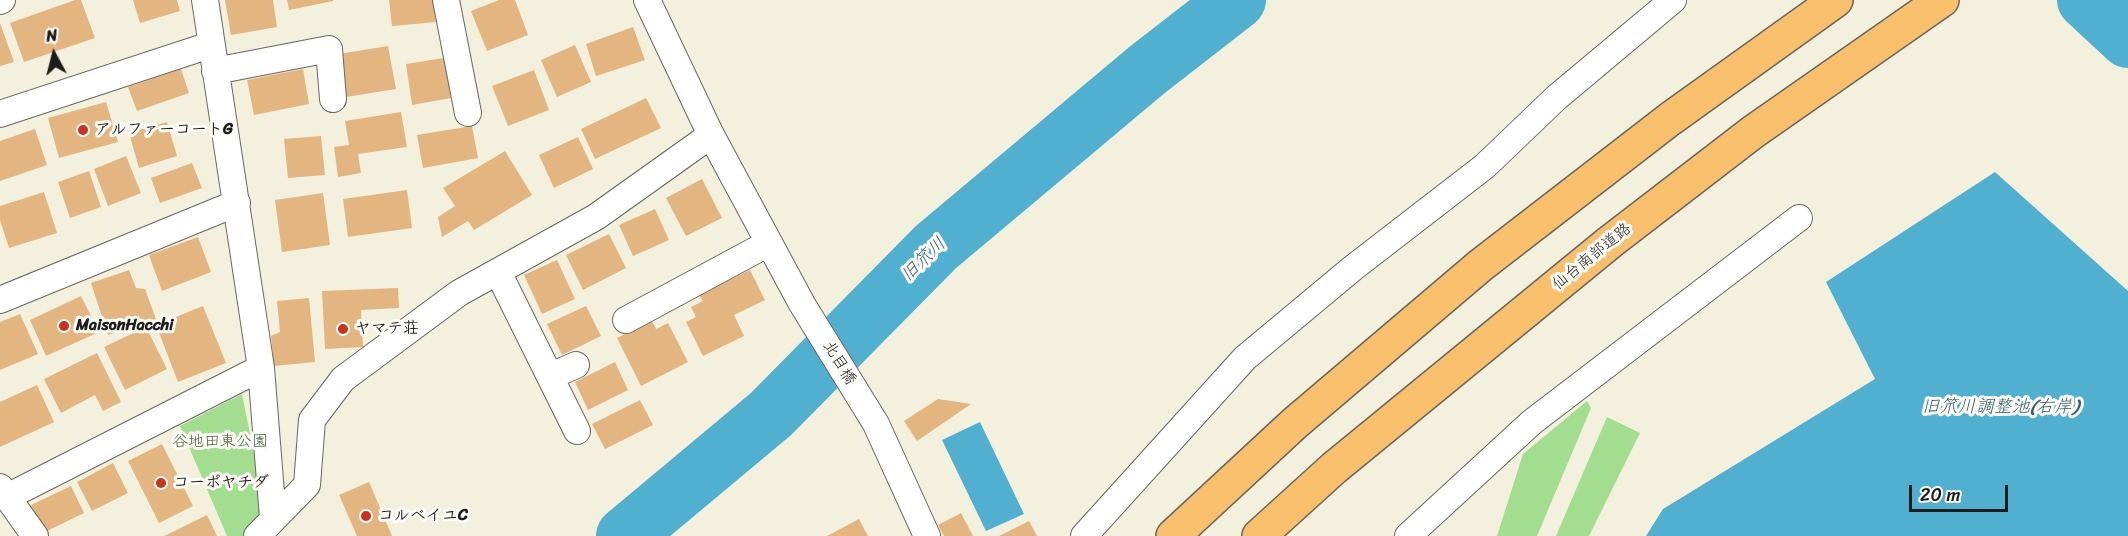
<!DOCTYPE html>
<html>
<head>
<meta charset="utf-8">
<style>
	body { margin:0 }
	#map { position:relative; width:2128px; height:536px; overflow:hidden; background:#f3f0dd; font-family:Sriracha,sans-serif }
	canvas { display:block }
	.north { position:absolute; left:24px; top:24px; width:60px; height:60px; -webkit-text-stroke:4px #fdfcf7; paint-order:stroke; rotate:353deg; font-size:16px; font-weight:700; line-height:24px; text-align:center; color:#1c1c1c }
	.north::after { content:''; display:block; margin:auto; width:21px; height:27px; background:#1c1c1c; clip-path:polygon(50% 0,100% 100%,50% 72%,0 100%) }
	.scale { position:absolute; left:1909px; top:485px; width:99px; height:27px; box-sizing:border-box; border:3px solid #1c1c1c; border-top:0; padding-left:8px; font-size:18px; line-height:21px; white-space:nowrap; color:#1c1c1c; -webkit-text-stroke:4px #fdfcf7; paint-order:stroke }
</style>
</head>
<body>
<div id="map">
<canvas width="2128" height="536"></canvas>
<div class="north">N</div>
<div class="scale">20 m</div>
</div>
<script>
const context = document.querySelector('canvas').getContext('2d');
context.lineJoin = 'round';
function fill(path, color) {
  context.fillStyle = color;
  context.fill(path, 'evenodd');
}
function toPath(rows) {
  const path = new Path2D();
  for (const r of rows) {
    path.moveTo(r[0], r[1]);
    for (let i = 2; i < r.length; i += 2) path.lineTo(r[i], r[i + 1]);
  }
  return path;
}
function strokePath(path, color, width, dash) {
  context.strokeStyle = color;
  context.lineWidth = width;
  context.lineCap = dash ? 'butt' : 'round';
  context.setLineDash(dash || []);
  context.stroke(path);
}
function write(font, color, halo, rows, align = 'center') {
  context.font = font + ' Sriracha,"Klee One",sans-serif';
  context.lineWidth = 6;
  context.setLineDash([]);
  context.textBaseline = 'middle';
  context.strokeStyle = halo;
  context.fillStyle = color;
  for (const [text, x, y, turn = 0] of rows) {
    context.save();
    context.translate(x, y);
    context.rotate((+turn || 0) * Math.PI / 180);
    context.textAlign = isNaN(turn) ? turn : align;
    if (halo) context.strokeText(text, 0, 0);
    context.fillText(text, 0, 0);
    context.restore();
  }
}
fill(toPath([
	[242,394,266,513,243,536,227,536,180,426],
	[1587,401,1591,408,1537,536,1497,536,1523,454],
	[1607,417,1640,433,1589,536,1556,536]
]), '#a2dd90');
fill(toPath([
	[1995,172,2128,291,2128,536,1646,536,1663,509,1875,379,1826,282],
	[980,422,1024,514,986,531,942,440]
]), '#51b0cf');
strokePath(toPath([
	[2086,0,2128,39],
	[625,536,771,414,936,247,1147,70,1237,0]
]), '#51b0cf', 58);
fill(toPath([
	[75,0,81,0,95,38,24,62,10,23],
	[133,0,177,0,180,11,140,23],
	[225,0,273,0,277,27,231,35],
	[287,0,333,0,333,1,289,10],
	[389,0,433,0,436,22,392,26],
	[499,0,515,0,528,35,487,51,471,11],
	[0,23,14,62,0,66],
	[633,27,645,60,596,76,586,44],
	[575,45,591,82,557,97,541,60],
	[388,46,396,89,346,97,339,54],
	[444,58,451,98,412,105,406,64],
	[181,69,189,93,137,111,128,87],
	[303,69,309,104,254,115,247,80],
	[534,70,549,110,508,126,492,86],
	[646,98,661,128,595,159,581,129],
	[106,102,118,142,59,158,48,118],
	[401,112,407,147,358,154,361,173,338,177,334,147,349,145,345,121],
	[167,122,177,156,139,168,129,133],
	[472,126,478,158,423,168,417,135],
	[35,129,47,165,0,181,0,141],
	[321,136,325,175,288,178,284,139],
	[578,137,593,169,554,188,539,155],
	[505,151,532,195,474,230,468,221,442,237,438,217,455,206,443,188],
	[126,156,141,193,108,206,94,169],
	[192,163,202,188,160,203,151,178],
	[89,171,101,207,70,218,58,182],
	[702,179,722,218,686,236,666,198],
	[407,190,412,228,348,237,343,199],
	[44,192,57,233,9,248,0,220,0,206],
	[323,193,330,245,282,252,275,200],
	[655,209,669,240,633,256,619,225],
	[609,234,626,268,583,290,566,255],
	[198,237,211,272,162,291,149,255],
	[557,260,575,299,542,314,524,275],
	[129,270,136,288,145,289,156,319,108,335,91,283],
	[750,270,765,300,734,315,744,336,703,356,686,322,696,317,691,307,703,301,699,295],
	[398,288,399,308,361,310,363,347,325,349,322,291],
	[81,296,99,332,46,356,30,320],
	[309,298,315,362,274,366,271,336,280,332,277,301],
	[203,306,226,363,178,382,156,325],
	[586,306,601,336,562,355,547,324],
	[20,314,38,354,0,370,0,322],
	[652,321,656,329,668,323,688,362,641,386,617,338],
	[146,327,167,369,125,390,104,347],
	[97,353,121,402,103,411,95,395,61,413,44,379],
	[615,362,628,390,588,410,575,382],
	[37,385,54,422,0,447,0,402],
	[938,399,971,404,917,441,904,421],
	[640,400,653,425,605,449,592,424],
	[162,444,193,506,159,523,128,461],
	[113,463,128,493,92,511,77,482],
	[369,482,392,536,357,536,339,495],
	[71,486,84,513,45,532,31,505],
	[961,513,973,536,944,536,938,525],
	[207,515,217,536,164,536],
	[859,519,868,536,827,536],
	[1029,521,1037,536,999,536]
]), '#e2b581');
const street = toPath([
	[205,0,261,368,273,518],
	[446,0,468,113],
	[647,0,711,135,802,304,876,424,927,536],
	[0,1,2,0],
	[215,71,329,49,333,99],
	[0,114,210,45],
	[498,272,577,431],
	[0,300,237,203],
	[626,320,769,243],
	[551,376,576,365],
	[0,487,35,536],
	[7,497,261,368],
	[257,536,307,485,312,420,343,379,459,293,596,217,711,135],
	[1084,536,1245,358,1353,268,1485,166,1556,98,1673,0],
	[1408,536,1532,422,1799,218]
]);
const highway = toPath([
	[1173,536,1295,423,1481,265,1670,119,1836,0],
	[1259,536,1334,468,1610,242,1753,132,1942,0]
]);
strokePath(street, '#676660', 28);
strokePath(highway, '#676660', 36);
strokePath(street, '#fff', 26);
strokePath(highway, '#f8bf6c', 33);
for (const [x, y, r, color] of [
	[83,130,6,"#c8321e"],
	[64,326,6,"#c8321e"],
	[343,329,6,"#c8321e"],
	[161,483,6,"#c8321e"],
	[366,516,6,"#c8321e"]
]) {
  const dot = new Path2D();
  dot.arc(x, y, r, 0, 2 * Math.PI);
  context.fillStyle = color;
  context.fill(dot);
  strokePath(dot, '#fdfcf7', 2);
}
write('bold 16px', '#1c1c1c', '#fdfcf7', [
	["アルファーコートG",95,130],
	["MaisonHacchi",76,326],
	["ヤマテ荘",355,329],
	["コーポヤチダ",173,483],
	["コルベイユC",378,516]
], 'left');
write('16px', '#1c1c1c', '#fdfcf7', [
	["仙台南部道路",1592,257,-39],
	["北目橋",839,363,58]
]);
write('16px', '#4b6045', '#fdfcf7', [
	["谷地田東公園",220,442]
]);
write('italic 18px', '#345f6d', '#fdfcf7', [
	["旧笊川",924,260,-44],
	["旧笊川調整池(右岸)",2000,407]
]);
</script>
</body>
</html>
